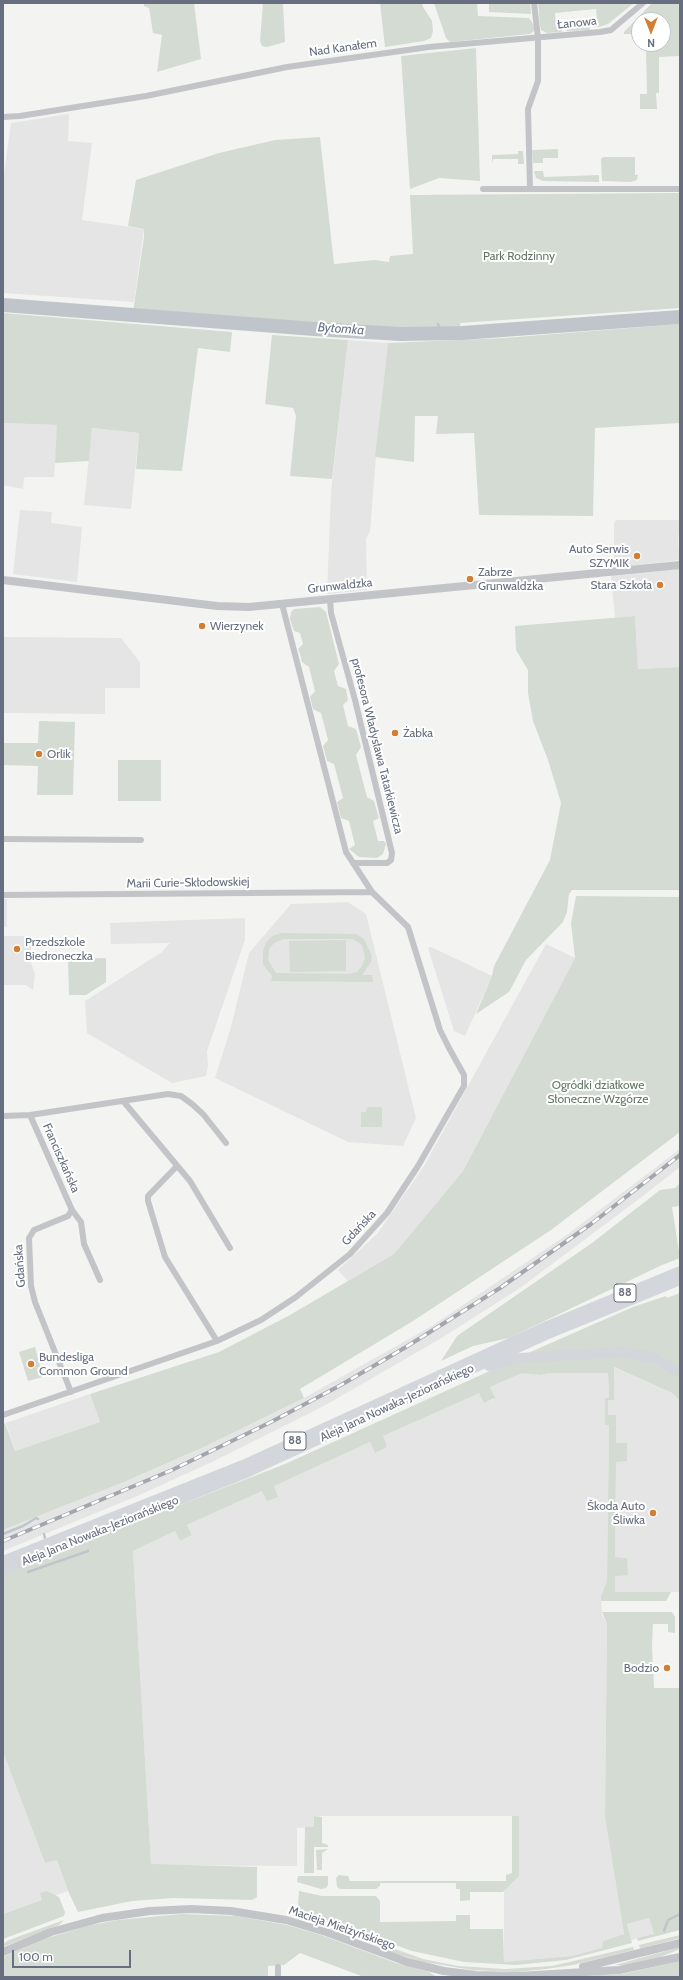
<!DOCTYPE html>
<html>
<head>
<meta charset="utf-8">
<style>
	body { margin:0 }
	#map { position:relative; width:683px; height:1980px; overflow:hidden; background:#f3f4f1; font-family:Cabin,sans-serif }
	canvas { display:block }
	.frame { position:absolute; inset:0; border:4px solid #666e7f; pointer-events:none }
	.north { position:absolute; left:631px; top:12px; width:40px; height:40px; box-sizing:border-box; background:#fff; border:1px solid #c2c5cc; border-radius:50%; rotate:180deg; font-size:11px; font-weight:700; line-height:16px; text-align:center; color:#666e7f }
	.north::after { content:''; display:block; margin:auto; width:14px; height:18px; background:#d27e33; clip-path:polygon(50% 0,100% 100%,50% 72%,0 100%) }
	.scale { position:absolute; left:12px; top:1950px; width:119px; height:18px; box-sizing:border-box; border:2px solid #666e7f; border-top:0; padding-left:5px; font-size:12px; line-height:14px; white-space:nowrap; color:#666e7f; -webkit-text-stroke:3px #fff; paint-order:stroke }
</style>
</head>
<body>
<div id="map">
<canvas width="683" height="1980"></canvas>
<div class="frame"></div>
<div class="north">N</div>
<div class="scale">100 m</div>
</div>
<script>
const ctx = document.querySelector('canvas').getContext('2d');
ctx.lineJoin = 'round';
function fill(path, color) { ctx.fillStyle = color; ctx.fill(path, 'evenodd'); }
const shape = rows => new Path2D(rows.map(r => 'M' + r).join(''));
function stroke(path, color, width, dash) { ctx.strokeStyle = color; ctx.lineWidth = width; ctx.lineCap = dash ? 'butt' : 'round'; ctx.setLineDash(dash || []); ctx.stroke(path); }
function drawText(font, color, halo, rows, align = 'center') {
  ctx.font = font + ' Cabin,sans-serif'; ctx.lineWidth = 4; ctx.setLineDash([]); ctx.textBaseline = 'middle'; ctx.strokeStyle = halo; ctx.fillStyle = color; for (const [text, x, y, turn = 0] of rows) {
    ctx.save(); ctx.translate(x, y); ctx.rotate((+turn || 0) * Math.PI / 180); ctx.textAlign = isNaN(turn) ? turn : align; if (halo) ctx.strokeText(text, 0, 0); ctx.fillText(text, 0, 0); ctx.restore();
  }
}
fill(shape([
	[69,114,68,141,92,143,82,220,144,229,134,302,3,293,3,182,11,123],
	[348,340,388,343,378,431,370,531,366,539,367,590,327,594,331,492],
	[3,423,58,425,54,477,26,477,24,478,23,489,3,485],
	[92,428,139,433,131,509,84,505],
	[20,510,52,512,51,523,82,527,77,582,13,574],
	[616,520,680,520,678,541,680,560,614,568,614,523],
	[680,568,680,667,638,669,635,616,615,618,611,575],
	[3,637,121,638,140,662,140,688,105,688,105,714,3,713],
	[3,899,7,899,7,927,3,927],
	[348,902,366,914,416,1118,403,1146,348,1142,215,1078,231,1027,249,953,291,904],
	[245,918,245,940,207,1051,208,1065,206,1076,172,1083,87,1033,85,1001,162,952,170,943,111,944,110,923],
	[3,936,31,936,31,963,35,974,33,990,26,985,3,985],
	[546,944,575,958,463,1171,394,1254,348,1281,338,1270,377,1234,424,1166],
	[431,947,492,976,465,1036,454,1031,428,948],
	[680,1149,680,1167,643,1196,520,1288,440,1339,322,1407,212,1462,135,1497,3,1551,3,1530,124,1482,204,1447,304,1398,432,1326,568,1234],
	[613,1367,672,1393,680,1401,680,1592,615,1592,615,1575,627,1575,627,1558,615,1557,616,1462,627,1443,616,1443,616,1415,608,1415,608,1400,614,1400],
	[522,1372,540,1375,549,1373,608,1373,609,1398,605,1398,605,1425,609,1425,607,1581,601,1596,602,1615,607,1624,605,1817,624,1934,603,1941,602,1948,571,1956,504,1962,504,1891,519,1875,518,1816,314,1816,314,1827,297,1828,297,1866,151,1865,133,1551,175,1531,180,1541,192,1535,187,1525,262,1491,277,1497,273,1486,370,1442,375,1452,387,1447,382,1436,479,1392,484,1403,494,1399,490,1387],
	[90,1394,100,1422,15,1451,6,1423],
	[3,1752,45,1863,57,1860,68,1891,3,1914],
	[649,1918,654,1934,631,1940,627,1924]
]), '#e4e5e4');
fill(shape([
	[144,3,194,3,201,59,157,72,162,35,153,33,149,8,144,6],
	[263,3,283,3,285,42,267,47,262,46,260,41],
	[380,3,422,3,423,7,432,21,433,31,431,38,424,41,385,47],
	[434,3,477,3,478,16,529,18,534,25,534,31,530,34,450,42,446,38],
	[489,3,530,3,531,14,489,12],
	[538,3,634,3,608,24,599,27,594,27,593,22,597,21,596,9,555,13,556,27,561,26,562,32,547,33,541,30,540,25],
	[652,3,680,3,680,56,659,57,659,93,656,93,657,109,640,109,640,94,647,94,646,50,651,49,651,44,663,44,663,20,639,20,639,26,634,26,634,34,624,34,624,32],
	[589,24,590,30,567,31,567,26],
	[476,48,480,181,439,178,410,189,401,56],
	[320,137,334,264,374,260,389,262,390,256,413,254,410,195,680,193,680,308,460,323,461,328,410,330,133,312,144,237,144,229,128,226,136,180,219,153,275,140],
	[558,149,558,158,543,158,543,163,533,163,532,150],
	[518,151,523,151,524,164,518,164,518,159,493,159,492,164,492,155,518,154],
	[603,157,635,157,635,175,638,175,637,180,631,182,602,181,601,159],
	[534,171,543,171,544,177,599,175,599,182,543,181,536,178],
	[3,313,232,332,230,352,198,348,182,471,136,469,139,433,92,428,89,461,55,463,57,425,3,423],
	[680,324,680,423,595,428,593,516,479,515,474,433,436,434,438,416,415,416,414,462,375,457,388,343,504,338],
	[272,335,348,340,332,479,290,476,296,416,293,408,265,404],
	[320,607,326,612,339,664,334,671,338,686,346,689,348,700,343,705,348,726,356,729,361,747,356,755,367,797,374,801,379,818,373,821,378,841,384,841,386,844,383,854,377,858,359,857,349,849,355,845,349,821,341,818,337,802,343,798,334,764,327,761,323,746,328,740,321,713,313,709,310,697,315,691,309,667,302,662,300,654,298,649,303,644,300,633,294,631,290,619,291,612,294,609],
	[635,616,638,669,680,667,680,890,572,890,569,894,567,912,563,922,526,960,509,992,476,1014,492,976,494,966,550,860,561,803,548,760,533,721,528,693,528,670,516,650,515,626],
	[39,721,75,722,73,795,37,795,38,766,3,765,3,743,38,743],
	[118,760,161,760,161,801,118,801],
	[576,896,680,897,680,1132,551,1230,413,1321,300,1389,304,1398,204,1447,124,1482,3,1530,3,1424,5,1423,15,1451,100,1422,90,1394,219,1352,290,1315,394,1254,463,1171,575,958,571,923],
	[281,933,356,934,364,939,372,956,371,962,362,975,372,975,373,982,271,981,272,976,263,964,263,951,266,943,272,936],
	[283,939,353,939,362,945,365,958,362,966,357,972,350,974,276,973,268,960,269,949,274,943],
	[346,940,346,971,290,972,289,941],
	[106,958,106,982,86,995,69,995,68,959],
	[367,1107,382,1107,382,1127,361,1127,361,1112,366,1112],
	[680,1183,680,1206,672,1207,680,1258,662,1265,509,1338,473,1346,441,1361,457,1336,592,1243,660,1190,675,1188],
	[680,1293,680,1368,658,1356,528,1353,633,1307,666,1296,667,1298],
	[35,1347,43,1377,28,1381,19,1352],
	[621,1356,646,1360,680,1377,680,1401,672,1393,614,1367,614,1400,608,1400,608,1415,616,1415,616,1443,627,1443,627,1461,616,1462,615,1557,627,1558,628,1575,615,1576,615,1592,671,1592,666,1601,601,1601,601,1596,607,1581,609,1425,605,1425,605,1398,609,1398,608,1373,549,1373,540,1375,522,1373,490,1387,495,1398,484,1403,479,1393,383,1436,387,1447,375,1453,370,1442,274,1486,278,1497,267,1501,262,1491,187,1525,192,1535,180,1541,175,1531,133,1551,151,1864,257,1867,257,1897,252,1900,173,1898,132,1901,78,1912,68,1891,57,1860,45,1863,3,1752,3,1574,285,1464,494,1369,513,1363],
	[602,1612,672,1612,675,1617,675,1633,668,1632,668,1624,653,1624,652,1646,654,1688,680,1688,680,1930,638,1941,637,1938,654,1934,649,1918,627,1924,632,1943,566,1960,516,1965,464,1962,412,1951,340,1925,302,1912,298,1906,299,1891,322,1896,376,1896,380,1901,380,1922,456,1921,456,1915,470,1915,470,1929,503,1929,504,1962,571,1956,602,1948,603,1941,624,1934,605,1817,607,1624],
	[314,1816,322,1817,322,1843,328,1845,328,1847,314,1847,314,1873,304,1873,305,1827,314,1827],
	[512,1816,519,1816,519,1876,503,1892,470,1892,470,1900,460,1901,460,1889,456,1889,456,1883,380,1883,380,1886,376,1889,340,1889,337,1887,336,1878,339,1875,348,1876,350,1881,506,1881,506,1875,512,1873],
	[328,1849,322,1853,322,1870,317,1870,316,1850],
	[298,1876,328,1876,328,1885,326,1888,321,1889,297,1882],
	[46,1891,59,1897,65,1912,64,1916,3,1939,3,1914,42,1900,40,1893],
	[181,1914,236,1916,287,1925,321,1935,396,1963,429,1972,437,1977,364,1977,300,1953,284,1965,268,1966,268,1977,3,1977,3,1957,44,1939,87,1926,118,1920],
	[64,1920,59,1925,3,1947,3,1944,9,1940],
	[331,1926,423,1959,458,1966,505,1969,552,1966,633,1947,634,1950,573,1965,546,1969,517,1972,472,1970,424,1962,392,1953],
	[680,1935,680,1938,640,1949,639,1945],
	[680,1947,680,1949,658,1958,625,1965,615,1965],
	[680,1961,680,1977,556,1977,622,1974]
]), '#d4dbd2');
stroke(shape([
	[438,324,441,333],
	[458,339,462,333],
	[3,1534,23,1526,36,1518,38,1519],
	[44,1534,45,1538],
	[28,1572,88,1551],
	[664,1931,668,1920,680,1914]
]), '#c0c5cc', 2.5);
stroke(shape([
	[3,305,314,329,401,334,462,333,680,317]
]), '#c0c5cc', 14);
stroke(shape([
	[3,117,20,116,146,96,287,67,429,47,600,32,611,30,643,3],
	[483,189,680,189],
	[530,189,528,109,538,81,538,38,534,3],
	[330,599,331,613,355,700,392,853,391,860,387,863,353,863],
	[3,839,141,840],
	[3,895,372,892],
	[124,1102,190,1181,230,1248],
	[30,1115,72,1210,81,1222,84,1244,100,1280],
	[3,1116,30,1115,168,1094,181,1096,192,1104,203,1114,226,1143],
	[177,1166,148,1196,148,1201,165,1257,217,1341],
	[71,1392,35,1302,31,1286,29,1238,34,1230,68,1216,72,1210],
	[3,1415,217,1341,261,1320,296,1297,350,1254,387,1213,418,1166,464,1086,464,1075,449,1048,440,1030,408,927,372,892,346,852,282,604],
	[278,1967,278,1977]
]), '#c2c4c8', 6);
stroke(shape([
	[3,580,217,606,249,607,680,565],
	[3,1952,51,1932,102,1918,150,1911,191,1909,231,1911,286,1920,326,1932,407,1962,444,1971,476,1975,519,1976,619,1970,680,1957],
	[583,1967,680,1943]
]), '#c2c4c8', 8);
stroke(shape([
	[489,1366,520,1358,624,1352,653,1358,680,1373],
	[3,1561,243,1465,547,1326,680,1271],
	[3,1570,246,1473,548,1334,680,1280]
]), '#d3d6db', 10);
const rail = shape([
	[3,1541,172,1470,271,1422,341,1385,406,1347,500,1288,591,1224,680,1155]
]);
stroke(rail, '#a3a6ac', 4);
stroke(rail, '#fff', 2.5, [8]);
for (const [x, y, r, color] of [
	[637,556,4,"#d27e33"],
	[470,579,4,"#d27e33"],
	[660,585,4,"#d27e33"],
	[202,626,4,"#d27e33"],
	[395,733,4,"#d27e33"],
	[39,754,4,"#d27e33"],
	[17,949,4,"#d27e33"],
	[31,1364,4,"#d27e33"],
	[653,1513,4,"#d27e33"],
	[667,1668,4,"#d27e33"]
]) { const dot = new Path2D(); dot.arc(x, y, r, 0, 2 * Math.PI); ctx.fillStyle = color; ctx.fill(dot); stroke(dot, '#fff', 1.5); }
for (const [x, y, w] of [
	[625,1293,22],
	[295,1441,22]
]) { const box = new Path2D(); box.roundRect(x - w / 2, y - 9, w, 18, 3); ctx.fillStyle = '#fff'; ctx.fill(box); stroke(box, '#666e7f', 1); }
drawText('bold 11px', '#666e7f', null, [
	["88",625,1293],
	["88",295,1441]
]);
drawText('12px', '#666e7f', '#fff', [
	["Łanowa",577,23,-6],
	["Nad Kanałem",343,48,-8],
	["Grunwaldzka",340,586,-6],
	["profesora Władysława Tatarkiewicza",377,746,76],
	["Marii Curie-Skłodowskiej",188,883,-1],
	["Franciszkańska",61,1158,66],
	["Gdańska",359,1228,-47],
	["Gdańska",20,1266,-94],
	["Aleja Jana Nowaka-Jeziorańskiego",397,1403,-25],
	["Aleja Jana Nowaka-Jeziorańskiego",100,1531,-22],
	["Macieja Mielżyńskiego",342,1928,19]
]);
drawText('12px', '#647765', '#fff', [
	["Park Rodzinny",519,256],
	["Ogródki działkowe",598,1085],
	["Słoneczne Wzgórze",598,1099]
]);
drawText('12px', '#666e7f', '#fff', [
	["Auto Serwis",629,549,"right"],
	["SZYMIK",629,563,"right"],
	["Zabrze",478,572],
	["Grunwaldzka",478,586],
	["Stara Szkoła",652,585,"right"],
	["Wierzynek",210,626],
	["Żabka",403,733],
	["Orlik",47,754],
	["Przedszkole",25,942],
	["Biedroneczka",25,956],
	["Bundesliga",39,1357],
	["Common Ground",39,1371],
	["Škoda Auto",645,1506,"right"],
	["Śliwka",645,1520,"right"],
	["Bodzio",659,1668,"right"]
], 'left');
drawText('italic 13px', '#677483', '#fff', [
	["Bytomka",341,329,4]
]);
</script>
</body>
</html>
